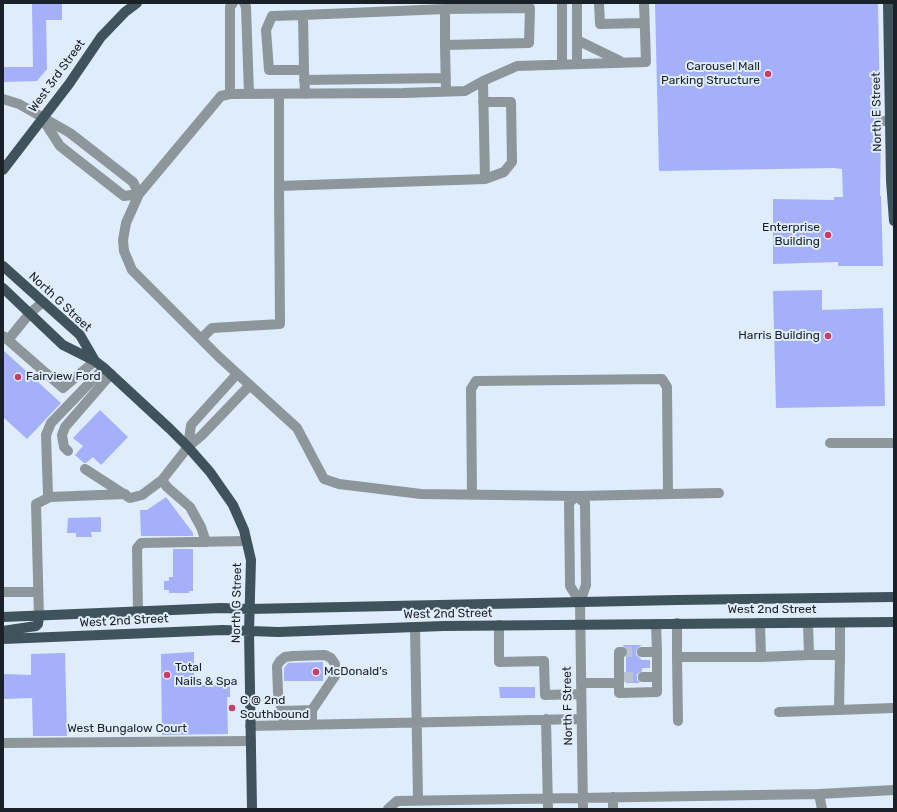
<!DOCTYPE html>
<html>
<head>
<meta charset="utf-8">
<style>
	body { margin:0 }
	#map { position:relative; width:897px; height:812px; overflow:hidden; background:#dfecfb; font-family:Rubik,sans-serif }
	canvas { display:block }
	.frame { position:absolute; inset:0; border:4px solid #1b2128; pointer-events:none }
</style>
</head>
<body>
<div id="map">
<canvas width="897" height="812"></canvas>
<div class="frame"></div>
</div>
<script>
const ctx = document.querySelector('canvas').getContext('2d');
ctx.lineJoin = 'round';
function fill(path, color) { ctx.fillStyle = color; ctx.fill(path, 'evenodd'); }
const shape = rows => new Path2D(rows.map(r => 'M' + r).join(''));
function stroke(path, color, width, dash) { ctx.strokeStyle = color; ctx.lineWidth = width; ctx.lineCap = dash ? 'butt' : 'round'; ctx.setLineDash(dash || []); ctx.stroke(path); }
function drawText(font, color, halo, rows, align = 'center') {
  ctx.font = font + ' Rubik,sans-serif'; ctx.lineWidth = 4; ctx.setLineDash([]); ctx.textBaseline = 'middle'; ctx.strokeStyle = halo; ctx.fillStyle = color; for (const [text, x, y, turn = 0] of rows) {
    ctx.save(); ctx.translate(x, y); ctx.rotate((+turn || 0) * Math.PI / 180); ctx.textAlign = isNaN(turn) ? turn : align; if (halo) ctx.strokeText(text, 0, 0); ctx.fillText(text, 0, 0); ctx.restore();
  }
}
fill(shape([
	[32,3,62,3,62,20,46,20,47,69,37,81,3,82,3,67,33,67],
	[655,3,878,3,880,114,875,117,874,121,876,126,881,128,880,196,881,196,883,266,838,266,838,262,773,264,773,199,834,200,834,197,843,197,842,169,834,168,659,171],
	[822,290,822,310,883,308,885,406,776,408,773,291],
	[3,350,61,403,27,439,3,417],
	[100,410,128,437,101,465,93,457,86,463,84,463,75,455,83,446,73,438],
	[166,497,193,533,193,536,141,536,140,510,147,510],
	[101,517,101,532,91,532,92,537,76,537,76,533,67,533,68,518],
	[173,549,193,549,193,591,189,591,189,593,169,593,169,590,164,590,164,581,169,581,169,577,173,577],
	[622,645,642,645,637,648,636,655,642,660,650,660,650,668,642,668,642,671,637,674,637,680,640,683,626,683,626,657,628,652,627,648],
	[194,652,194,685,230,684,230,697,227,697,228,734,162,735,161,654],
	[65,653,67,736,33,736,32,698,4,699,4,674,31,675,31,654],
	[323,662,323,681,284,681,284,668,288,663],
	[499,687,535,687,535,698,500,698]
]), '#a4b0fa');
stroke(shape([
	[622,652,642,652],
	[623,677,643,677]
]), '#b8c3d1', 10, [10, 5]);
stroke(shape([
	[244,3,246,7,249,94],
	[562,3,562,64],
	[577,3,577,64],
	[599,3,600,24,644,23],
	[644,3,646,62,517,66,483,81,465,91,403,93,230,94,221,96,139,194,126,223,123,240,124,251,132,270,219,357,297,428,324,479,339,484,421,494,576,496,719,493],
	[303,15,445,9],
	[577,40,620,61],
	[445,45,529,43,530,8,445,9,445,45,446,91],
	[304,70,269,70,266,30,272,16,303,15,304,70,305,94],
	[304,80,446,78],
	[230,94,230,7,233,3],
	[279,94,279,186,485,179,483,81],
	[3,99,19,104,70,133,133,182,139,194],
	[483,102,511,102,512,162,504,172,485,179],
	[42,118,60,146,124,196,139,194],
	[880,121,894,121],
	[3,336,8,340,30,313,43,302],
	[201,339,212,328,280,324,279,186],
	[8,340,63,388,95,361],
	[104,368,51,423,46,435,48,495,50,497,125,494],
	[830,443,894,443],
	[188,447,191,425,237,374],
	[68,451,64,447,62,435,65,427,111,374],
	[85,469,130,498,142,495,162,480,188,447,202,435,250,385],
	[162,480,167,487,190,507,201,527,206,542],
	[472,495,471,389,476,381,662,379,667,387,668,494],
	[3,592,38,592],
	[580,602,570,586,569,503,576,496,585,503,586,585,580,602,583,809],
	[138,612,137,548,141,543,246,541],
	[39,617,36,504,50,497],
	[677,623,677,657,761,657,760,623],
	[499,625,499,662,544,661,545,695,581,694],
	[415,627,418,800],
	[642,652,657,652,656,624],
	[809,655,840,655,840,623],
	[677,657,678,721],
	[761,657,809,655,808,623],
	[643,677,657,677],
	[581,683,619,683,619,652,622,652],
	[619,683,619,693,657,692,657,652],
	[839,709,840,655],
	[283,711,312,710],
	[779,712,894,708],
	[546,719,548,809],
	[285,725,278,693,277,666,280,661,285,657,293,656,325,655,331,658,335,664,335,676,312,710,312,724],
	[250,726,581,719],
	[3,743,251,741],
	[819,794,894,790],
	[388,809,397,801,819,794,822,809],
	[613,809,613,797]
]), '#8c969b', 10);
stroke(shape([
	[888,3,891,181,894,221],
	[3,170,69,84,101,37,125,12,137,3],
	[3,266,80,335,95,361],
	[3,288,63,345,95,361,104,368,170,429,188,447,210,472,233,505,244,530,251,560,249,631,252,809],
	[3,617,221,608,249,609,677,600,894,597],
	[3,631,36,626,38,624,39,617],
	[3,639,223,630,278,632,444,626,894,622]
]), '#40525b', 10);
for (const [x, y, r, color] of [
	[768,74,4,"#ca3c64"],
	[828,235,4,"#ca3c64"],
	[828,336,4,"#ca3c64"],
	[18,377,4,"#ca3c64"],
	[316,672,4,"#ca3c64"],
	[167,675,4,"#ca3c64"],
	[232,708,4,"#ca3c64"]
]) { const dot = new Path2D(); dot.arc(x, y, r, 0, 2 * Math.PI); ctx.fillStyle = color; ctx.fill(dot); stroke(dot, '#dfecfb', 1.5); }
drawText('12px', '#1b2128', '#dfecfb', [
	["Carousel Mall",760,67,"right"],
	["Parking Structure",760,81,"right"],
	["Enterprise",820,228,"right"],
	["Building",820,242,"right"],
	["Harris Building",820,336,"right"],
	["Fairview Ford",26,377],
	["Total",175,668],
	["Nails & Spa",175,682],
	["McDonald's",324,672],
	["G @ 2nd",240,701],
	["Southbound",240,715]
], 'left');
drawText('12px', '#1b2128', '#dfecfb', [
	["West 3rd Street",57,76,-54],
	["North E Street",877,112,-91],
	["North G Street",60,302,43],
	["North G Street",237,603,-89],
	["West 2nd Street",772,610],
	["West 2nd Street",448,614,-1],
	["West 2nd Street",124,621,-3],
	["North F Street",568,706,-91],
	["West Bungalow Court",127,729]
]);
</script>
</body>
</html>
